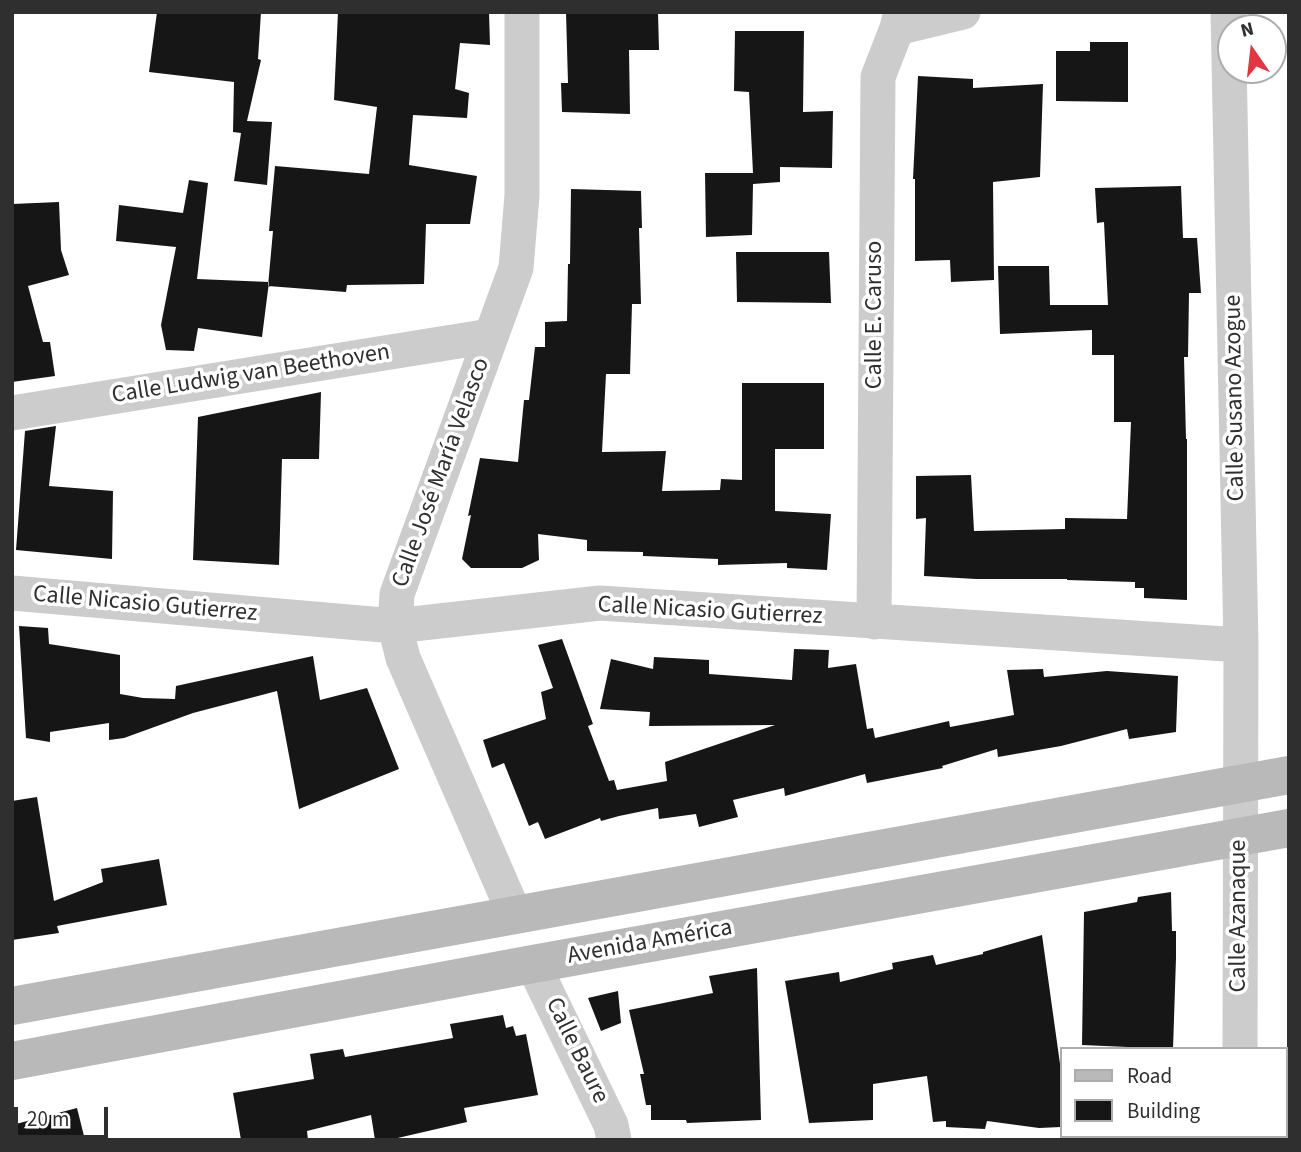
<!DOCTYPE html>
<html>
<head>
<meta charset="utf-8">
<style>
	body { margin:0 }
	#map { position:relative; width:1301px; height:1152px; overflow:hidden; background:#fff; font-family:"Source Sans 3",sans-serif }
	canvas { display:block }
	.frame { position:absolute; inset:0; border:14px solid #2f2f2f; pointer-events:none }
	.legend { position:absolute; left:1060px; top:1047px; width:228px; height:91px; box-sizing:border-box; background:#fff; border:2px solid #acacac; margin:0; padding:9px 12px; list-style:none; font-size:21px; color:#2f2f2f }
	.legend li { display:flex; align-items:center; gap:14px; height:35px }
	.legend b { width:35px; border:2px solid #acacac }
	.north { position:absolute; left:1217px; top:14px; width:70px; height:70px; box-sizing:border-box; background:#fff; border:2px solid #acacac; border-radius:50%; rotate:346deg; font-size:19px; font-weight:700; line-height:28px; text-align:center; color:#2f2f2f }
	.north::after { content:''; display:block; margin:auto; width:24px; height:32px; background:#e03743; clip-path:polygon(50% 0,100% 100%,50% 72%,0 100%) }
	.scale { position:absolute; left:14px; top:1107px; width:94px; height:32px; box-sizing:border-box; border:4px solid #2f2f2f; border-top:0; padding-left:9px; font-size:21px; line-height:24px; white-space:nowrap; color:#2f2f2f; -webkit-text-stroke:5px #fff; paint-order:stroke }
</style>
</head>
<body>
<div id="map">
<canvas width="1301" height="1152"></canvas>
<div class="frame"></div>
<ul class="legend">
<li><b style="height:9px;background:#b9b9b9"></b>Road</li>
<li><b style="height:19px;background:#161616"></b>Building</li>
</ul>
<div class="north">N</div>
<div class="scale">20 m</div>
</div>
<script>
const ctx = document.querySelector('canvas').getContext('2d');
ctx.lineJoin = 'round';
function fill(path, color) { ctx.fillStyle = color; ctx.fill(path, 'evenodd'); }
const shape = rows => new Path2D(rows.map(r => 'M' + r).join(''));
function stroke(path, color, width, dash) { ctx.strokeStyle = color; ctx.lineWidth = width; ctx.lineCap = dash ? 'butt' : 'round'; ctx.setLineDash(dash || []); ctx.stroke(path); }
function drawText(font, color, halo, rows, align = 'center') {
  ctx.font = font + ' "Source Sans 3",sans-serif'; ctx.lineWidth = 7; ctx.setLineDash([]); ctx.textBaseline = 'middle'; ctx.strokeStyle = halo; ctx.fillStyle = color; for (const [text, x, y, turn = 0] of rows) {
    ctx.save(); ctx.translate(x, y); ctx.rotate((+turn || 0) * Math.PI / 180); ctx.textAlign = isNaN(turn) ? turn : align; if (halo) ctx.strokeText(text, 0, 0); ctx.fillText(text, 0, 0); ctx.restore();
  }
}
fill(shape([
	[157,12,261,12,258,59,261,60,247,121,272,122,267,185,234,181,241,133,233,132,234,82,149,72],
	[338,12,489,12,490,45,460,43,455,89,469,93,467,118,413,115,409,165,477,176,470,224,426,224,424,284,347,285,346,292,268,286,273,231,269,231,275,166,369,174,377,107,334,100],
	[566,12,658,12,659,50,629,50,630,114,562,112,561,83,568,83],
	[735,31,804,31,803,112,833,111,832,168,780,167,780,182,753,184,752,235,706,237,705,173,753,173,749,92,734,91],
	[1090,42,1128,42,1128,102,1056,101,1056,51,1090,51],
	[918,76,973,79,973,88,1043,84,1040,177,993,182,994,280,951,282,950,260,915,261,915,179,913,179],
	[189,180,208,183,197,279,269,282,262,337,198,328,194,351,166,350,161,325,176,247,116,241,119,205,183,213],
	[1181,186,1183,238,1197,238,1201,293,1189,293,1188,357,1184,357,1186,439,1187,439,1187,600,1144,598,1144,588,1135,588,1135,582,1067,580,1067,579,976,579,924,576,926,518,916,519,916,476,971,475,974,531,1065,529,1065,518,1127,519,1131,422,1114,422,1114,355,1092,355,1092,330,1000,334,998,266,1049,266,1050,305,1108,305,1104,222,1097,223,1095,188],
	[571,189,641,191,642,228,639,228,641,304,632,304,630,374,606,374,602,452,666,451,662,491,720,490,721,479,742,480,742,383,824,383,824,449,775,449,775,511,831,514,827,570,787,568,787,563,718,565,718,559,643,556,643,552,587,551,587,540,538,534,539,560,522,568,471,568,462,559,471,515,468,516,480,458,518,462,524,400,529,400,535,347,545,347,545,322,567,321,568,264,570,264],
	[59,202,61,250,69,275,28,286,43,342,50,342,55,376,12,382,12,204],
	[736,252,829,252,831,303,737,302],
	[321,392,319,459,282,459,279,565,193,560,198,417],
	[56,426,49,486,113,491,112,559,16,550,25,431],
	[19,626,48,628,49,644,120,655,120,694,143,698,175,699,176,686,313,656,320,700,367,688,399,769,299,809,277,691,193,713,124,738,109,740,109,723,50,732,50,742,26,738],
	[562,639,593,724,588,726,609,781,614,780,617,790,667,781,665,762,775,725,649,726,650,712,600,709,611,659,653,669,654,657,709,660,709,674,792,680,794,649,829,650,828,668,856,664,867,729,873,728,875,738,949,721,950,727,1014,715,1007,670,1043,669,1044,677,1107,671,1178,676,1176,732,1129,739,1127,729,1061,746,998,757,997,749,942,766,943,768,867,783,865,774,785,796,784,788,733,800,738,817,699,827,696,814,659,819,658,808,619,816,601,821,600,818,545,839,538,822,529,826,504,763,492,768,483,740,546,719,541,692,553,688,538,645],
	[37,797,54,901,103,882,101,869,159,859,167,905,57,926,59,933,12,940,12,801],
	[1171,892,1172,931,1176,931,1176,958,1173,1049,1082,1045,1084,912,1137,902,1138,897],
	[1042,935,1061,1071,1061,1127,1039,1128,987,1121,985,1129,946,1127,946,1121,933,1122,927,1076,873,1084,873,1120,809,1123,785,981,839,972,840,982,893,969,892,963,933,955,936,965,983,954,983,952],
	[757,968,761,1120,687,1123,686,1120,651,1120,651,1105,646,1105,640,1074,644,1074,629,1010,713,993,709,976],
	[618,991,621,1023,601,1031,588,998],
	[503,1015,506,1028,513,1026,516,1036,526,1034,538,1095,464,1108,467,1122,389,1140,375,1140,371,1115,307,1131,308,1140,241,1140,233,1093,314,1079,310,1054,343,1049,345,1057,453,1038,450,1024],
	[77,1108,85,1140,12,1140,12,1125]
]), '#161616');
stroke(shape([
	[1228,12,1241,645,1240,1049],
	[897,28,963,12],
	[12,413,490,336],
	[12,593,395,626,600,603,1241,645],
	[874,622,878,77,897,28,901,12],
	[515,915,403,658,395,626,397,594,516,268,522,195,522,12],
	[533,964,611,1125,614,1140],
	[1240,1140,1240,1136]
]), '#ccc', 35);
stroke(shape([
	[12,1006,1289,775],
	[12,1061,533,964,1289,828]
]), '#b9b9b9', 38);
drawText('24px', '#2f2f2f', '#fff', [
	["Calle E. Caruso",876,315,-90],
	["Calle Ludwig van Beethoven",251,375,-9],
	["Calle Susano Azogue",1236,398,-91],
	["Calle José María Velasco",442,473,-70],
	["Calle Nicasio Gutierrez",145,605,5],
	["Calle Nicasio Gutierrez",710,612,3],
	["Calle Azanaque",1240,916,-90],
	["Avenida América",650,943,-10],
	["Calle Baure",576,1051,64]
]);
</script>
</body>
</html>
